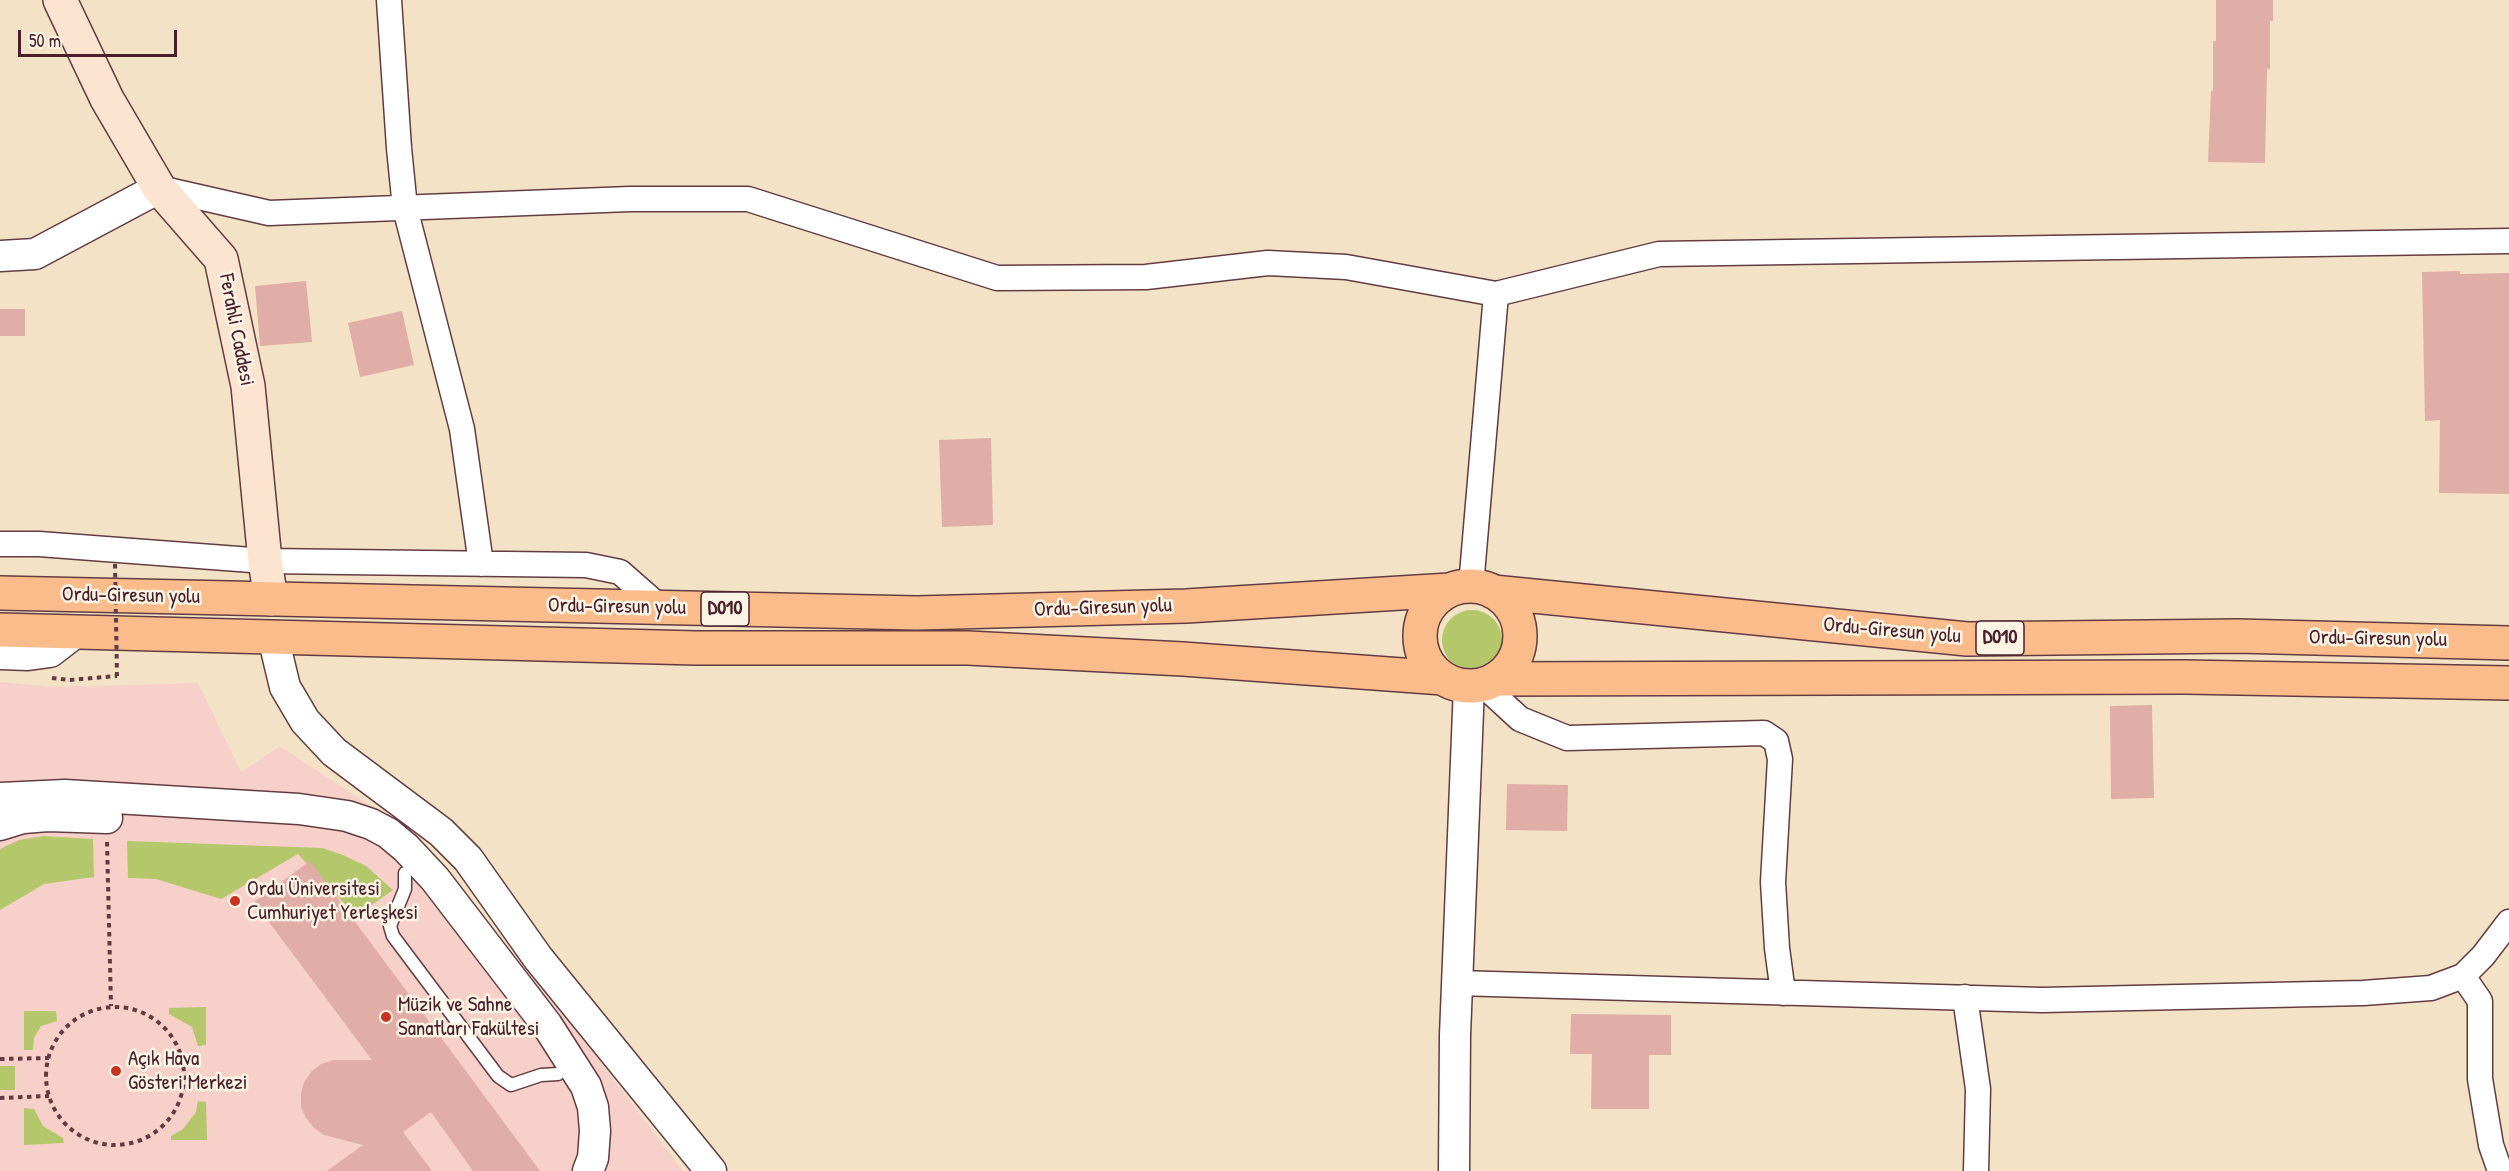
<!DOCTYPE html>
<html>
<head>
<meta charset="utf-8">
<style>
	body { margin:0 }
	#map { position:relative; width:2509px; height:1171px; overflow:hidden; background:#f3e2c5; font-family:"Patrick Hand",sans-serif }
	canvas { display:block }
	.scale { position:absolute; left:18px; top:30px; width:159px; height:27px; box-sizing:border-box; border:3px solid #4a1f2b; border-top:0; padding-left:8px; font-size:18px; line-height:21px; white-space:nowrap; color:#4a1f2b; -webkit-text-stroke:4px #fcf5e5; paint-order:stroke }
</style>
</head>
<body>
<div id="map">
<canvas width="2509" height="1171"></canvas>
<div class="scale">50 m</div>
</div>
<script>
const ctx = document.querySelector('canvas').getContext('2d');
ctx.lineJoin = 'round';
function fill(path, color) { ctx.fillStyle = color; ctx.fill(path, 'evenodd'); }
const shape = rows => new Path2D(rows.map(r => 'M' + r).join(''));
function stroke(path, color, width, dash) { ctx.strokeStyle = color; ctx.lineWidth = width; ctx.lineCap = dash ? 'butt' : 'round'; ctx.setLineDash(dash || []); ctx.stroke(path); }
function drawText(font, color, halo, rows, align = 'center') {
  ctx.font = font + ' "Patrick Hand",sans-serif'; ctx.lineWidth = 5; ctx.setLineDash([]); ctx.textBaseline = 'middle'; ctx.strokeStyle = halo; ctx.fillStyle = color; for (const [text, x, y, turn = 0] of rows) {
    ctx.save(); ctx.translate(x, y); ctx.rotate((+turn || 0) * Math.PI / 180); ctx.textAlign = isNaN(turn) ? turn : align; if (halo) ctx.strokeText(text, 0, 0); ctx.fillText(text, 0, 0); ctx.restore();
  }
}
fill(shape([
	[0,682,55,687,198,683,241,772,280,746,398,824,492,930,589,1047,683,1171,0,1171]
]), '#f7d0ca');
fill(shape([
	'1442 640a30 30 0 1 1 60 0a30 30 0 1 1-60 0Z',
	[43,836,93,839,94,877,44,884,0,910,0,849,19,840],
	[127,841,322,848,343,855,366,866,393,890,356,916,298,854,221,899,156,879,128,878],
	[206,1007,206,1045,198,1046,192,1027,169,1014,169,1008],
	[24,1011,56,1011,57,1021,41,1026,34,1038,33,1050,24,1050],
	[0,1066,15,1066,15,1090,0,1090],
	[198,1101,206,1102,207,1140,171,1140,171,1136,183,1129,196,1112],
	[24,1108,34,1109,43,1126,63,1138,64,1143,24,1145]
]), '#b4c76a');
fill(shape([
	[2216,0,2273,0,2273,21,2270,21,2270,69,2267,69,2265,163,2208,162,2211,91,2213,91,2213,41,2216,41],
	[2460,271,2460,274,2509,273,2509,494,2439,493,2440,420,2425,421,2422,272],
	[306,281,312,342,260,346,255,286],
	[0,309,25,309,25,336,0,336],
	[402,311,414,365,360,377,348,323],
	[991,438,993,525,942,527,939,440],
	[2152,705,2154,798,2111,799,2110,706],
	[1507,784,1568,785,1567,831,1506,830],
	[310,861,540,1171,473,1171,431,1112,403,1132,432,1171,327,1171,363,1145,324,1135,314,1128,306,1118,301,1107,301,1094,304,1082,311,1072,321,1064,334,1060,372,1060,254,902],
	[1571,1014,1671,1015,1671,1055,1649,1055,1649,1109,1591,1109,1592,1054,1570,1054]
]), '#e1ada7');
const service = shape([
	[405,873,405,889,390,926,393,936,498,1076,511,1085,541,1075,558,1074]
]);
const minor = shape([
	[389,0,399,148,405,208,462,429,481,564],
	[159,188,269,213,630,199,748,199,997,278,1146,277,1268,263,1346,267,1496,294,1659,254,2509,241],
	[0,544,39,544,265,561,586,565,620,572,661,608],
	[1471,586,1496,294],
	[1482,684,1520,719,1567,738,1764,733,1776,741,1780,759,1773,882,1777,948,1783,993],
	[2463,976,2480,1001,2480,1079,2491,1145,2500,1171],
	[1457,983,2042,1000,2363,993,2431,988,2463,976,2483,956,2509,922],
	[1965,997,1978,1089,1976,1171]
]);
const tertiary = shape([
	[0,256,35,254,159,188],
	[273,637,285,687,305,721,334,752,441,832,468,859,538,958,711,1171],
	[0,654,28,655,50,652,76,632],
	[0,798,65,795,299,809,347,816,371,824,388,833,406,848,435,879,547,1025,586,1086,593,1107,595,1131,593,1158,588,1171],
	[0,825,23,818,48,816,107,818],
	[1454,1171,1455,1035,1469,686]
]);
const secondary = shape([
	[60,0,107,99,159,188,221,259,248,386,265,561,271,599]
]);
const trunk = shape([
	'1420 636a50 50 0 1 1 100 0a50 50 0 1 1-100 0Z',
	[1493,592,1967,639,2238,636,2509,643],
	[0,593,917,613,1186,606,1450,590],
	[0,630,696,648,968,648,1183,659,1443,678],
	[1495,679,2185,677,2509,683]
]);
stroke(service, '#633c42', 15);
stroke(minor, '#633c42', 27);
stroke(tertiary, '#633c42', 33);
stroke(secondary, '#633c42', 36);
stroke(trunk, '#633c42', 36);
stroke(shape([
	[52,678,70,680,117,676],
	[107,842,111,1006],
	'46 1076a69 69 0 1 1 138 0a69 69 0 1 1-138 0Z',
	[0,1059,49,1058],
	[0,1098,49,1096]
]), '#633c42', 4, [4.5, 4.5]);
stroke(service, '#fff', 12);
stroke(minor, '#fff', 24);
stroke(tertiary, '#fff', 30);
stroke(secondary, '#fde4d1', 33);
stroke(trunk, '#fabc8b', 33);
stroke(shape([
	[115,564,117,676]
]), '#633c42', 4, [4.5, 4.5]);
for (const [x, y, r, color] of [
	[235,901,6,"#c8321e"],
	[386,1017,6,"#c8321e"],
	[116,1071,6,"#c8321e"]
]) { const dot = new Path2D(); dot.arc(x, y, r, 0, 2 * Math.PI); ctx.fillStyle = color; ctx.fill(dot); stroke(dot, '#fcf5e5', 2); }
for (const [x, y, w] of [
	[725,609,48],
	[2000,638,48]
]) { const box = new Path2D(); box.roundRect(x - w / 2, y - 17, w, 34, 4.5); ctx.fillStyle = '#fcf5e5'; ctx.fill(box); stroke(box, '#4a1f2b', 1.5); }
drawText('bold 20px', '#4a1f2b', null, [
	["D010",725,609],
	["D010",2000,638]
]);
drawText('21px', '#4a1f2b', '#fcf5e5', [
	["Ferahli Caddesi",236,330,79],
	["Ordu-Giresun yolu",131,596,1],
	["Ordu-Giresun yolu",617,607,1],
	["Ordu-Giresun yolu",1103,608,-2],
	["Ordu-Giresun yolu",1892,631,5],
	["Ordu-Giresun yolu",2378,639,1]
]);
drawText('21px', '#4a1f2b', '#fcf5e5', [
	["Ordu Üniversitesi",247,889],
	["Cumhuriyet Yerleşkesi",247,913],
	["Müzik ve Sahne",398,1005],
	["Sanatları Fakültesi",398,1029],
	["Açık Hava",128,1059],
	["Gösteri Merkezi",128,1083]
], 'left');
</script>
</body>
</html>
